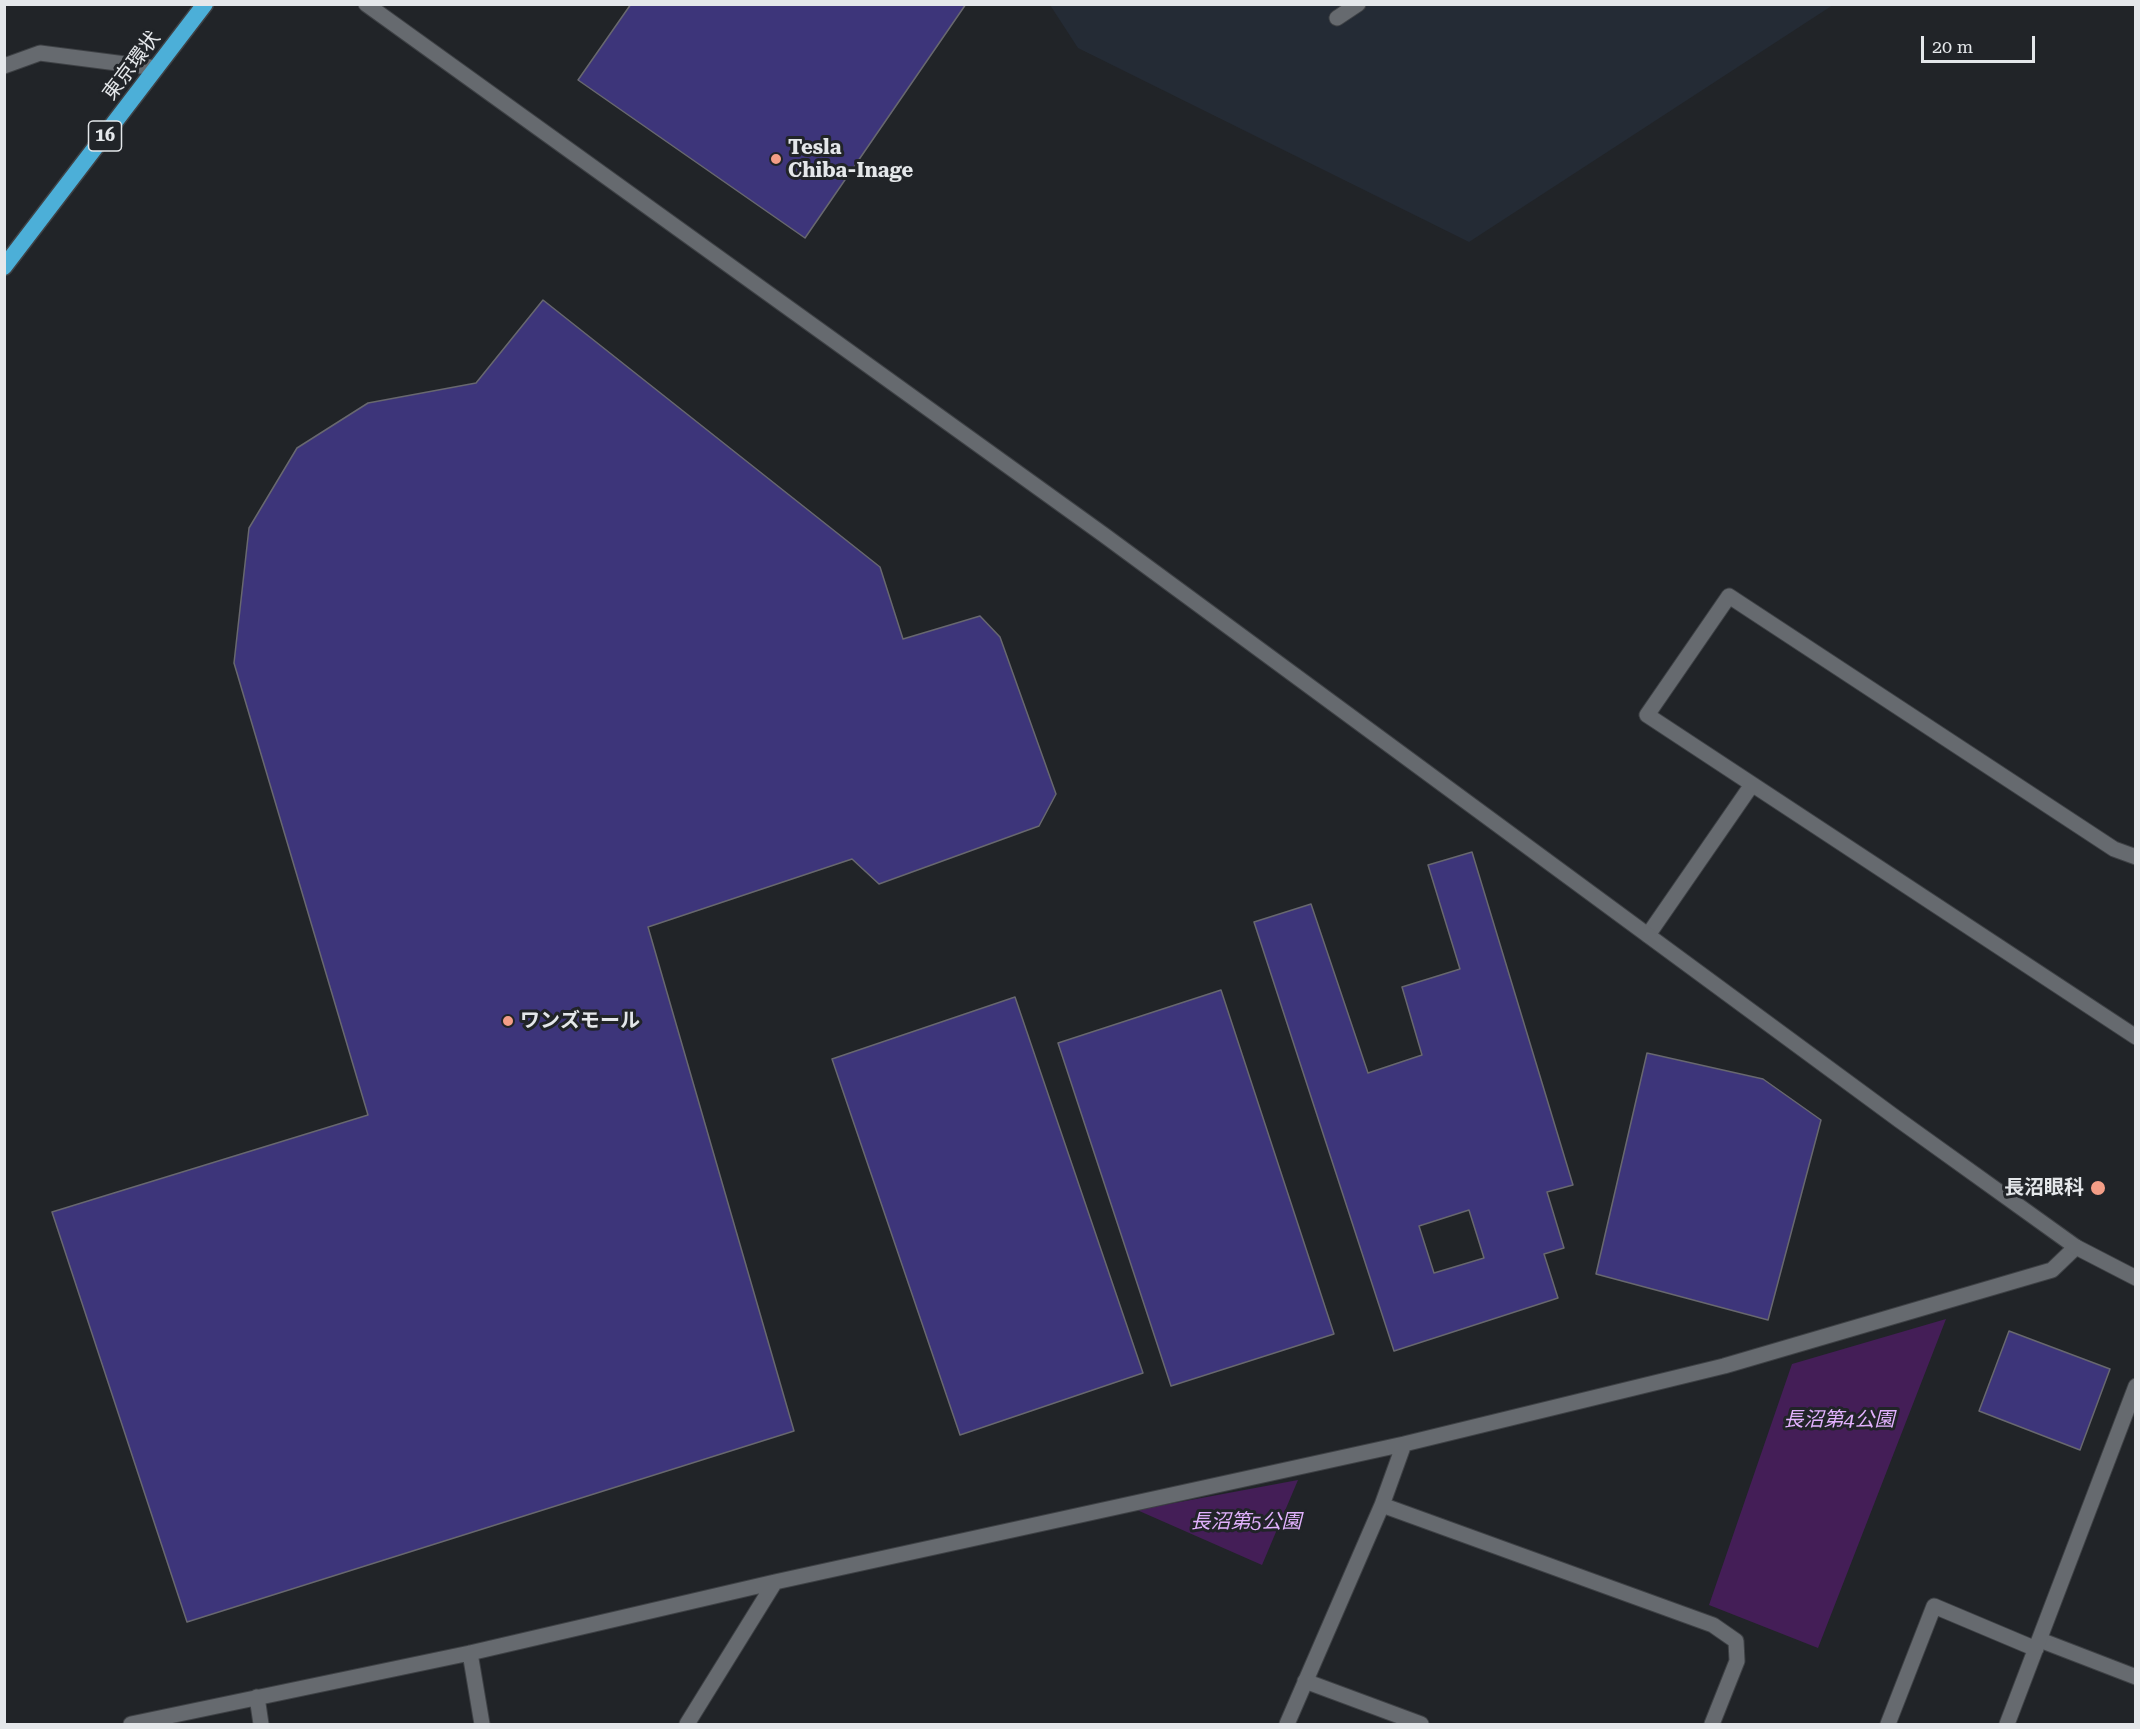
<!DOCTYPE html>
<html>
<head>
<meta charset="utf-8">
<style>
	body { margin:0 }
	#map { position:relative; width:2140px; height:1729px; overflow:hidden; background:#212428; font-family:"Roboto Serif",serif }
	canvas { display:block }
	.frame { position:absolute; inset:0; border:6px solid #e4e7ea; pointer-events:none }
	.scale { position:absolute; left:1921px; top:36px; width:114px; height:27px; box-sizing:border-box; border:3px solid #e4e7ea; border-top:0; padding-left:8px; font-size:18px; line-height:21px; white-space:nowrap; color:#e4e7ea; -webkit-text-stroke:4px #212428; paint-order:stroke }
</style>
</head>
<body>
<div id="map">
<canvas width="2140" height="1729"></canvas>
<div class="frame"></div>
<div class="scale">20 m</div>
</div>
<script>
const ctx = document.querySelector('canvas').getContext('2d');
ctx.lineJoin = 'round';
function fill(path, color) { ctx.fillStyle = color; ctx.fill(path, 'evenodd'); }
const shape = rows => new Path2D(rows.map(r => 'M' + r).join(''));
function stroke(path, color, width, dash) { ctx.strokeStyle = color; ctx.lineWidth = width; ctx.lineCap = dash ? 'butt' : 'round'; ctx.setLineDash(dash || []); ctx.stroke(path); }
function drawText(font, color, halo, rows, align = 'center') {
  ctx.font = font + ' "Roboto Serif","Noto Sans JP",serif'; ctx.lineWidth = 6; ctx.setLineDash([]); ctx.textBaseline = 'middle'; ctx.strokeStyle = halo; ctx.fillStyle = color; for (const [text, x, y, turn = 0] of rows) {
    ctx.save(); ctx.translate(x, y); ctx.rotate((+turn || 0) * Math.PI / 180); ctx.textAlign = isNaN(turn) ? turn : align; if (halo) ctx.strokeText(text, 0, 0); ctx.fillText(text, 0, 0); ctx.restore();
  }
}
fill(shape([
	[1050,5,1833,5,1469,242,1078,48]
]), '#242b35');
fill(shape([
	[1946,1319,1818,1648,1709,1605,1792,1364],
	[1298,1480,1262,1565,1137,1510]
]), '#441e57');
const building = shape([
	[631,4,966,4,805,238,578,80,631,4],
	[543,300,880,567,903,639,980,616,1000,637,1056,794,1039,826,879,884,852,859,648,927,794,1431,187,1622,52,1212,368,1115,234,663,249,528,297,448,368,403,476,383,543,300],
	[1472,852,1573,1185,1547,1192,1564,1248,1544,1254,1558,1298,1394,1351,1254,922,1311,904,1368,1073,1422,1055,1402,987,1460,969,1428,865,1472,852],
	[1469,1210,1484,1258,1434,1273,1419,1226,1469,1210],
	[1221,990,1334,1334,1171,1386,1058,1043,1221,990],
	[1015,997,1143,1373,960,1435,832,1059,1015,997],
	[1647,1053,1763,1079,1821,1120,1768,1320,1596,1274,1647,1053],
	[2009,1331,2110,1369,2080,1450,1979,1411,2009,1331]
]);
fill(building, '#3d357a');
stroke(building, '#68686f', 1.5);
const service = shape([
	[2040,1640,2136,1677]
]);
const minor = shape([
	[1337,18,1358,4],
	[4,66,40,53,156,68],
	[2136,857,2114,849,1729,596,1647,715,2136,1037],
	[1648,935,1751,786],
	[1382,1505,1713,1625,1736,1641,1737,1661,1712,1724],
	[470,1653,482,1724],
	[1305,1681,1421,1724],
	[257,1697,261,1724],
	[131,1724,470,1653,775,1582,1404,1444,1724,1366,2052,1270,2076,1247],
	[687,1724,775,1582],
	[1287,1724,1382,1505,1404,1444],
	[1888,1724,1934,1606,2036,1649],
	[2007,1724,2136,1386]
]);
const tertiary = shape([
	[366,4,1104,535,1899,1120,2076,1247,2136,1278]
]);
const trunk = shape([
	[4,267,205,4]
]);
stroke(service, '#3e4145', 17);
stroke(minor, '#3e4145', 17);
stroke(tertiary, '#3e4145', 17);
stroke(trunk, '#3e4145', 19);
stroke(service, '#666a6f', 15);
stroke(minor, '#666a6f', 15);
stroke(tertiary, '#666a6f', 15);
stroke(trunk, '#4cafd8', 16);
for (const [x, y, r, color] of [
	[776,159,6,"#f49e87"],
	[508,1021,6,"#f49e87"],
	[2098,1188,8,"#f49e87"]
]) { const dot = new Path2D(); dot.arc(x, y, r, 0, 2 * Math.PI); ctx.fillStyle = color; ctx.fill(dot); stroke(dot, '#212428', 2); }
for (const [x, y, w] of [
	[105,136,33]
]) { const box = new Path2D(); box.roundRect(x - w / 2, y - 15, w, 30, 4.5); ctx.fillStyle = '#212428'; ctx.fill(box); stroke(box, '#e4e7ea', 1.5); }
drawText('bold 18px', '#e4e7ea', null, [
	["16",105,136]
]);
drawText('20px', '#e4e7ea', '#212428', [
	["東京環状",132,66,-53]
]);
drawText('bold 20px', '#e4e7ea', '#212428', [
	["Tesla",788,148],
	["Chiba-Inage",788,171],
	["ワンズモール",520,1021],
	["長沼眼科",2084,1188,"right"]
], 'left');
drawText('italic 20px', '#e1b1fd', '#212428', [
	["長沼第4公園",1839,1420],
	["長沼第5公園",1246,1522]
]);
</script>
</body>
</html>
